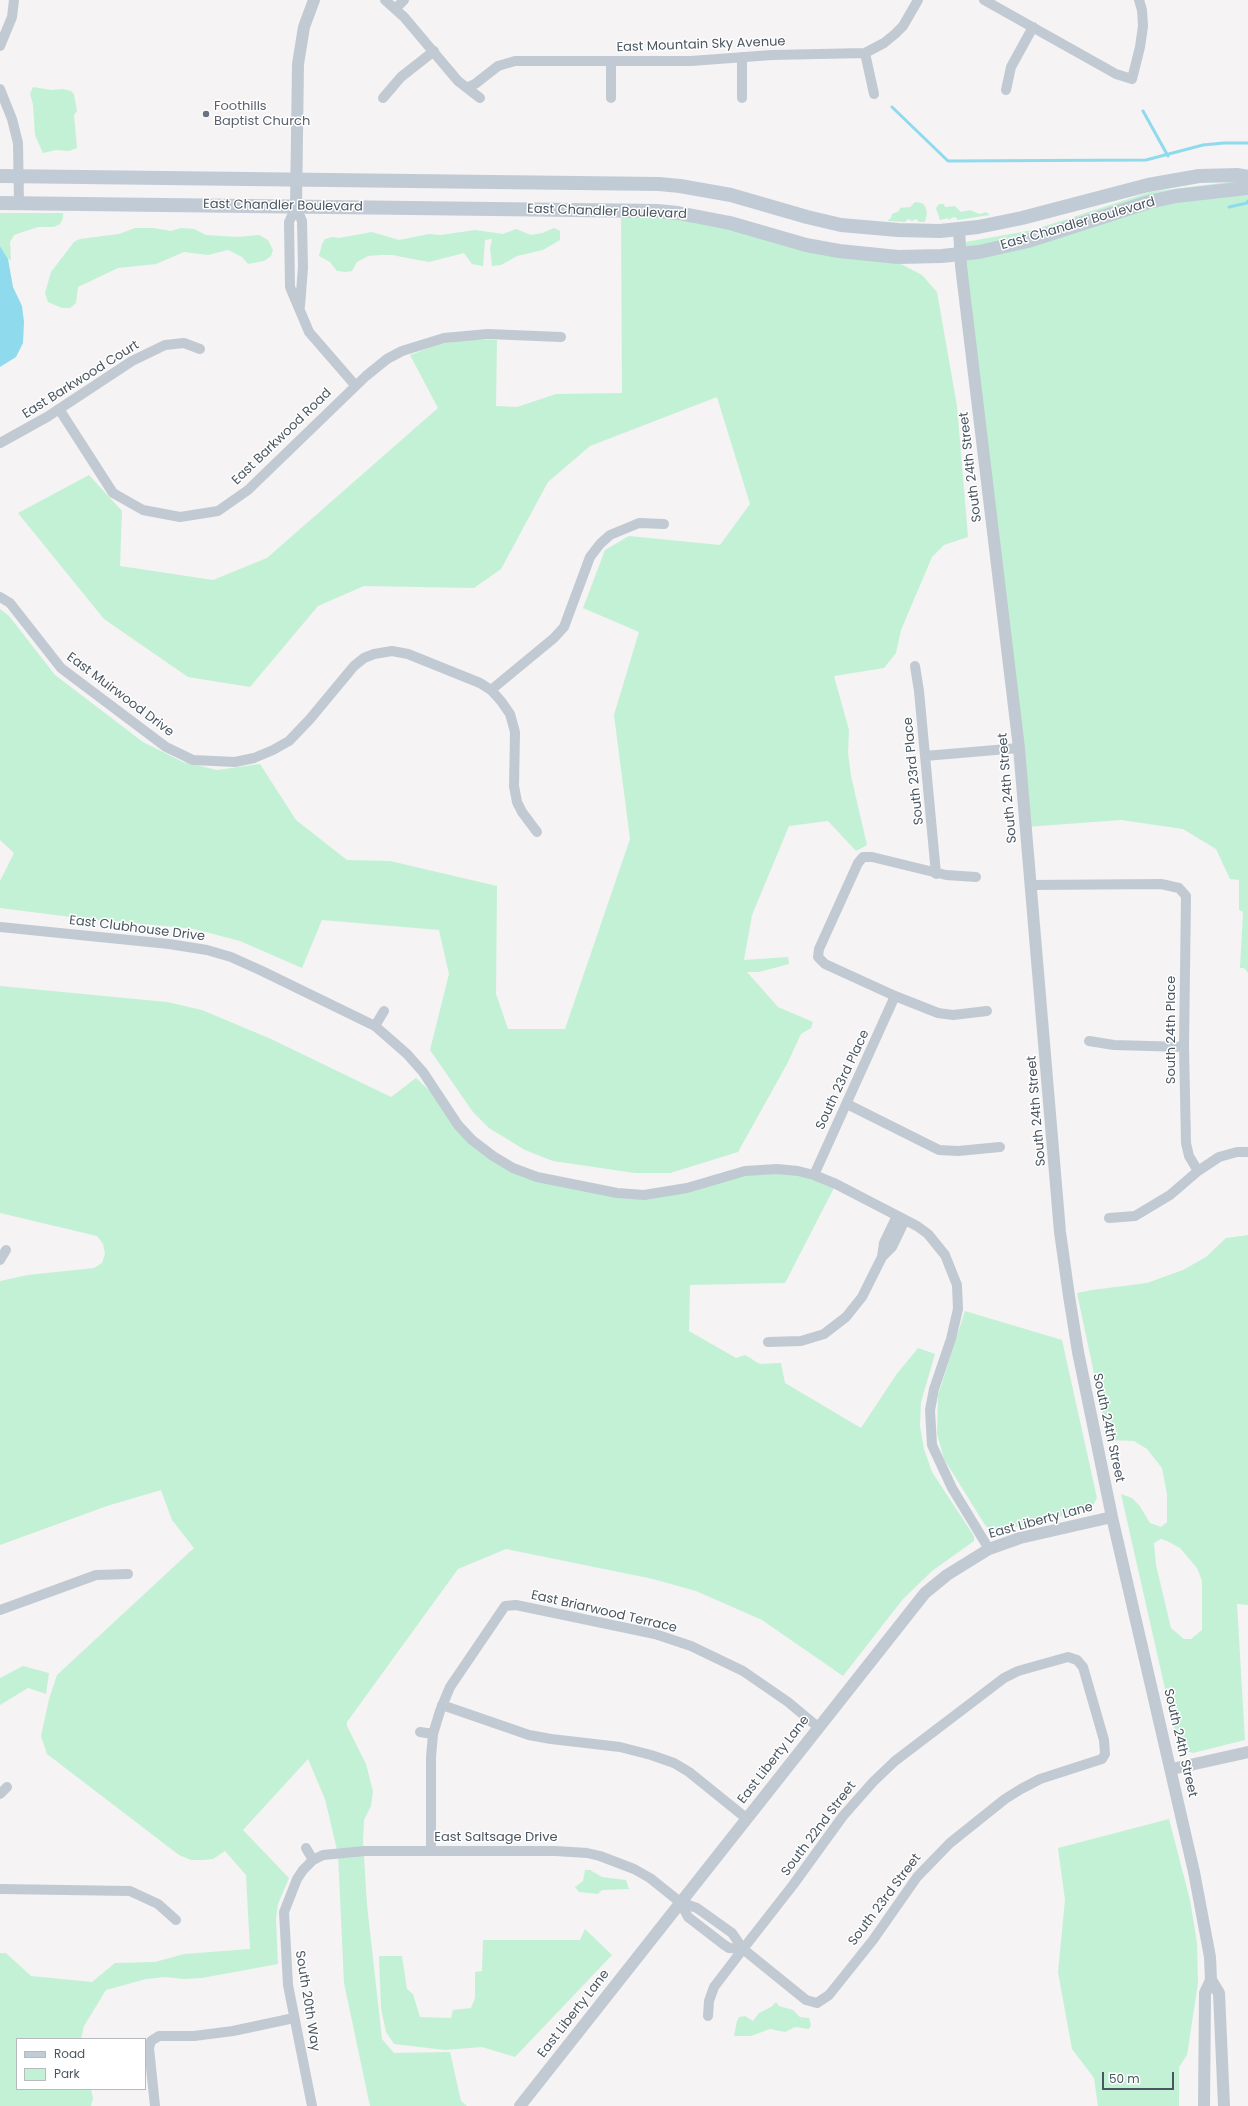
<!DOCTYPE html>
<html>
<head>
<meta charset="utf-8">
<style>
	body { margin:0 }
	#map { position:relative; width:1248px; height:2106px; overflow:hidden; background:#f5f3f3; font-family:Poppins,sans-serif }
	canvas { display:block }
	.legend { position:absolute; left:16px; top:2038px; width:130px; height:52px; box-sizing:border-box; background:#fff; border:1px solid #b7bbc0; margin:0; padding:5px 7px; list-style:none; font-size:12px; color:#4a5661 }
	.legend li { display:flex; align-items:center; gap:8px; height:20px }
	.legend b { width:20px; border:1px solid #b7bbc0 }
	.scale { position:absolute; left:1102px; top:2072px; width:72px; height:18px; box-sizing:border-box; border:2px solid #4a5661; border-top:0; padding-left:5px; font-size:12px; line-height:14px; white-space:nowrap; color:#4a5661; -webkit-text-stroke:3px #fff; paint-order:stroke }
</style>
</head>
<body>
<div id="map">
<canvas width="1248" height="2106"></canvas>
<ul class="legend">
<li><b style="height:5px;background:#c1cbd6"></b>Road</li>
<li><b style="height:11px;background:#c3f1d5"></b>Park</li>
</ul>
<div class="scale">50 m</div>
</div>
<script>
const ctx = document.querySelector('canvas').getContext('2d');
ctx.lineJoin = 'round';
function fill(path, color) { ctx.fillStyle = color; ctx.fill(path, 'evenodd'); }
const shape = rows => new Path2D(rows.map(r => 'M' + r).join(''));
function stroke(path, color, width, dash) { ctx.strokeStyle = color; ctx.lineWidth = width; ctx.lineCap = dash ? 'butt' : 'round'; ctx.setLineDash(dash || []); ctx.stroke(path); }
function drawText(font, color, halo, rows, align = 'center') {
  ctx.font = font + ' Poppins,sans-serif'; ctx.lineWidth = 3; ctx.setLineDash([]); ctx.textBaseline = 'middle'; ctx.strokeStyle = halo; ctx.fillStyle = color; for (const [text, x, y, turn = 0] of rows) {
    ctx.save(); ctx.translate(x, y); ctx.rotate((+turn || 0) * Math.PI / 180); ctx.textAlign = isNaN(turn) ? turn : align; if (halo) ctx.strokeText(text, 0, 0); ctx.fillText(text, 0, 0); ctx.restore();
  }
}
fill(shape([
	[33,87,51,90,63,89,71,91,74,94,77,111,74,115,77,148,69,151,56,150,43,153,35,135,33,104,30,94],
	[1229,182,1248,182,1248,973,1244,968,1240,968,1243,912,1239,910,1239,880,1230,879,1216,849,1183,829,1121,820,1026,827,960,243,1033,230,1150,192],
	[915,202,922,203,925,206,927,213,925,222,919,222,916,219,912,221,908,219,905,222,887,221,891,218,892,214,899,211,900,208,910,207],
	[939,204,944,204,945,207,955,206,961,212,970,210,980,214,986,212,990,215,957,220,957,218,953,217,949,220,948,218,940,220,936,208],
	[0,213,63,213,63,218,60,224,54,227,38,227,14,235,10,242,11,260,8,259,0,246],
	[621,216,666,217,897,262,922,275,937,292,957,406,968,537,944,545,932,557,901,630,896,653,884,668,834,676,849,730,848,753,851,776,867,845,856,851,828,821,789,826,752,915,744,960,788,957,789,964,759,972,747,972,778,1007,813,1022,811,1028,801,1034,787,1064,738,1152,670,1173,635,1173,553,1161,525,1150,489,1128,473,1112,430,1050,449,974,439,930,322,920,302,968,240,941,194,929,79,918,0,908,0,881,14,853,0,840,0,609,9,616,55,675,143,742,183,762,217,770,260,764,296,820,347,860,390,861,497,886,496,994,508,1029,565,1029,630,839,614,715,639,632,583,608,605,550,629,536,720,545,750,504,717,397,590,446,548,482,501,569,474,588,364,586,318,606,250,687,188,677,104,619,18,513,89,475,122,511,120,566,213,580,267,558,438,408,410,355,440,344,464,340,497,340,496,406,517,407,556,394,622,393],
	[135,228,153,228,171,231,181,228,194,229,206,235,238,237,259,235,268,240,273,250,271,256,264,261,248,264,242,257,228,250,208,255,184,252,156,264,118,268,78,287,76,303,70,308,62,308,48,302,45,293,51,272,74,242,80,239,119,234],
	[554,228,560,231,560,240,543,250,517,256,501,265,492,266,490,248,492,239,485,240,483,266,472,264,464,253,429,262,392,255,381,255,368,256,357,262,352,271,346,272,337,271,330,262,319,256,322,244,325,239,332,237,339,238,372,232,399,240,429,234,441,235,475,230,503,234,516,229,531,235,542,233],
	[0,986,167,1002,202,1010,271,1039,391,1097,416,1078,446,1106,458,1125,513,1168,644,1195,777,1169,836,1184,785,1283,690,1285,689,1331,736,1358,745,1355,760,1364,781,1363,785,1383,861,1428,896,1375,918,1348,935,1354,921,1402,920,1426,924,1449,932,1472,974,1536,974,1541,932,1571,903,1599,843,1676,762,1620,696,1591,653,1579,506,1549,458,1569,347,1722,347,1726,366,1764,373,1791,371,1806,364,1820,363,1840,367,1905,382,2039,394,2053,450,2052,461,2101,467,2106,370,2106,344,1983,338,1854,325,1799,308,1759,243,1830,289,1878,278,1904,276,1919,278,1964,202,1978,184,1979,165,1977,146,1979,106,1990,84,2026,81,2039,17,2039,17,2089,91,2089,93,2098,91,2106,0,2106,0,1953,6,1953,31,1976,92,1982,115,1963,155,1962,184,1954,250,1949,246,1875,225,1851,213,1859,204,1860,191,1860,179,1855,47,1754,41,1736,49,1699,57,1675,194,1548,172,1520,161,1490,107,1506,0,1545,0,1281,28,1275,94,1268,102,1263,105,1254,103,1244,97,1236,0,1213],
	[1248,1235,1248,1605,1237,1604,1245,1740,1193,1753,1183,1750,1178,1746,1121,1494,1132,1498,1139,1505,1150,1523,1161,1527,1167,1522,1167,1494,1162,1468,1147,1449,1134,1441,1108,1440,1077,1293,1092,1290,1147,1283,1183,1270,1206,1257,1226,1238],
	[1161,1539,1167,1541,1180,1548,1197,1568,1202,1581,1202,1630,1191,1639,1184,1639,1171,1628,1156,1565,1154,1543],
	[965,1311,1062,1340,1097,1498,1092,1507,1083,1511,995,1532,991,1531,985,1525,944,1459,937,1434,938,1395],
	[23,1666,49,1673,46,1694,28,1688,0,1705,0,1678],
	[1169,1819,1190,1900,1197,1943,1198,1983,1187,2055,1179,2067,1179,2106,1098,2106,1094,2078,1072,2049,1058,1972,1065,1900,1058,1848],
	[585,1870,590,1870,602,1877,626,1880,629,1889,602,1890,598,1894,579,1892,575,1887,583,1881],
	[585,1929,612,1955,515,2057,482,2047,445,2050,394,2044,386,2032,381,2008,379,1956,402,1956,407,1989,413,1994,420,2017,451,2018,453,2010,471,2008,475,1998,475,1972,482,1971,483,1940,580,1940],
	[776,2002,779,2006,793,2010,800,2017,809,2018,811,2025,809,2029,795,2027,785,2032,770,2029,751,2036,734,2036,737,2021,739,2017,745,2016,753,2021,759,2013,771,2007]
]), '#c3f1d5');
fill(shape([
	[0,246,8,259,13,287,22,306,24,322,23,343,16,357,0,367]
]), '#90daee');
stroke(shape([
	[892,107,948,161,1146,160,1203,145,1224,143,1248,143],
	[1143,111,1168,156],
	[1229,207,1247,203,1248,201]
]), '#90daee', 3);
stroke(shape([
	[385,0,404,17,458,81,480,98],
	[984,0,1116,74,1132,79,1140,47,1143,26,1142,10,1139,0],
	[396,8,404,0],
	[0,46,12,17,14,0],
	[865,53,874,94],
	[742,57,742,98],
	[611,61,611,98],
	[468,87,475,84,498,66,515,61,691,61,772,55,865,53,884,43,895,34,903,26,918,0],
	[0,89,12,119,18,143,19,203],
	[1006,90,1011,67,1033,27],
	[383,98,401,77,434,51],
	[296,207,289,222,290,287,309,332,355,385],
	[296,207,302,221,303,267,300,306],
	[59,409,113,493,143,510,180,517,218,511,248,490,366,376,387,359,402,351,444,338,488,334,561,337],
	[0,443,47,417,132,361,165,345,184,343,200,349],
	[0,597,10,603,61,668,166,747,193,760,235,762,254,758,273,750,289,741,310,719,354,666,364,658,374,654,392,651,408,654,480,683,491,690],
	[915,666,919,691,936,874],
	[925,756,1019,748],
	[537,832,522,812,517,802,514,786,515,732,510,714,501,701,491,690,554,638,564,627,590,557,600,544,610,535,639,523,664,524],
	[976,877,946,875,872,857,863,857,858,863,819,949,818,957,825,964,895,996,938,1013,953,1015,987,1011],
	[1030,885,1161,884,1179,888,1186,896,1184,1047,1186,1143,1189,1156,1198,1171],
	[0,927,169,944,207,950,231,957,262,971,375,1026,407,1054,423,1072,458,1125,472,1140,493,1156,513,1168,537,1177,617,1193,644,1195,687,1188,745,1171,777,1169,798,1171,814,1175,836,1184,917,1226,928,1234,945,1255,957,1285,958,1309,951,1339,934,1389,930,1410,932,1445,952,1488,989,1549],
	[375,1026,384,1011],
	[1089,1041,1114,1045,1184,1047],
	[847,1104,939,1150,958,1151,1000,1147],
	[814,1175,895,996],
	[1109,1218,1135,1216,1170,1195,1198,1171,1219,1157,1237,1152,1248,1152],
	[882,1257,892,1247,905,1220],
	[0,1260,6,1250],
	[768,1342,801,1341,824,1334,846,1317,862,1297,882,1257,884,1243,897,1216],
	[0,1610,96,1575,128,1574],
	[442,1705,529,1735,551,1739,620,1747,651,1755,674,1763,689,1772,746,1818],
	[420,1732,433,1734],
	[0,1794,7,1787],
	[306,1848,313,1860],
	[431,1851,431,1757,433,1734,440,1711,450,1687,505,1606,516,1605,655,1634,691,1646,743,1671,788,1702,818,1727],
	[0,1889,130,1891,158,1904,176,1920],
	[680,1902,688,1917,723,1944,729,1948,743,1949],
	[155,2106,149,2048,151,2041,159,2036,194,2036,233,2031,294,2018],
	[312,2106,288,1985,284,1912,297,1879,303,1870,313,1860,323,1855,365,1851,555,1851,587,1853,600,1856,634,1869,650,1878,680,1902,697,1908,732,1933,743,1949,806,2000,817,2003,829,1995,873,1940,917,1877,950,1843,1005,1799,1021,1789,1040,1779,1102,1759,1105,1754,1104,1740,1083,1667,1077,1660,1068,1657,1018,1671,1004,1678,895,1761,873,1782,843,1816,793,1885,743,1949,714,1987,709,2001,708,2016]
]), '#c1cad2', 10);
stroke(shape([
	[296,207,298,64,304,27,314,0],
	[959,229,961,266,1019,748,1060,1232,1069,1296,1078,1352,1112,1517,1194,1872,1210,1957,1211,1980,1219,1993,1224,2106],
	[1172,1769,1248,1752],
	[520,2106,925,1593,947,1575,989,1549,1020,1538,1112,1517],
	[1204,2106,1205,1993,1211,1980]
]), '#c1cad2', 12);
stroke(shape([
	[0,176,659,184,680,186,731,195,807,217,841,225,898,230,940,231,978,227,1022,218,1148,185,1199,176,1238,175,1248,177],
	[0,203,657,211,678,213,730,223,806,245,839,251,898,257,942,256,979,252,1028,241,1149,202,1176,196,1248,188]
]), '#c1cbd6', 14);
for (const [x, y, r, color] of [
	[206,114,4,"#6b7280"]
]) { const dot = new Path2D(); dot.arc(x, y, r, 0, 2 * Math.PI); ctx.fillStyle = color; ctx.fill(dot); stroke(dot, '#fff', 1.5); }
drawText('13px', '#4a5661', '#fff', [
	["East Mountain Sky Avenue",701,45,-2],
	["East Chandler Boulevard",283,206,1],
	["East Chandler Boulevard",607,212,2],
	["East Chandler Boulevard",1078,224,-16],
	["East Barkwood Court",81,380,-32],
	["East Barkwood Road",282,437,-44],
	["South 24th Street",971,467,-97],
	["East Muirwood Drive",120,695,37],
	["South 23rd Place",914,771,-96],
	["South 24th Street",1008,788,-95],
	["East Clubhouse Drive",137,929,7],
	["South 24th Place",1172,1030,-90],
	["South 23rd Place",843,1080,-65],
	["South 24th Street",1037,1111,-95],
	["South 24th Street",1108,1428,78],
	["East Liberty Lane",1041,1521,-15],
	["East Briarwood Terrace",604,1612,13],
	["South 24th Street",1180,1743,77],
	["East Liberty Lane",774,1760,-52],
	["South 22nd Street",819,1829,-53],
	["East Saltsage Drive",496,1838],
	["South 23rd Street",885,1900,-53],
	["South 20th Way",307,2001,81],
	["East Liberty Lane",574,2014,-52]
]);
drawText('13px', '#5b616d', '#fff', [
	["Foothills",214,107],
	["Baptist Church",214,122]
], 'left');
</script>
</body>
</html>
